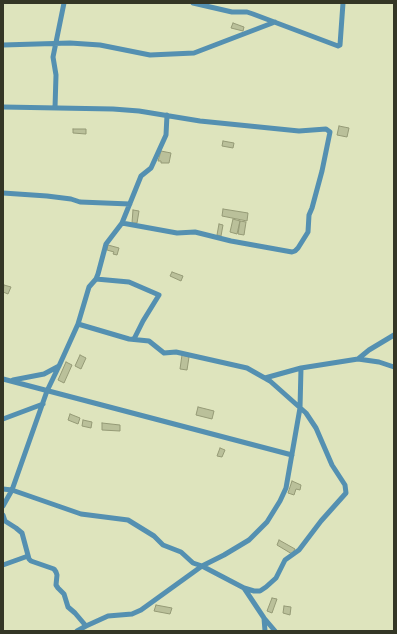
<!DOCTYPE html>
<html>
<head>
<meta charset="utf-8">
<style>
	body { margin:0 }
	#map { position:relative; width:397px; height:634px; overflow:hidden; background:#dee4bd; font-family:"DejaVu Sans",sans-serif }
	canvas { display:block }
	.frame { position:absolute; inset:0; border:4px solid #343626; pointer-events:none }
</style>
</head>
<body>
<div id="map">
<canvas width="397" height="634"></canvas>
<div class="frame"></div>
</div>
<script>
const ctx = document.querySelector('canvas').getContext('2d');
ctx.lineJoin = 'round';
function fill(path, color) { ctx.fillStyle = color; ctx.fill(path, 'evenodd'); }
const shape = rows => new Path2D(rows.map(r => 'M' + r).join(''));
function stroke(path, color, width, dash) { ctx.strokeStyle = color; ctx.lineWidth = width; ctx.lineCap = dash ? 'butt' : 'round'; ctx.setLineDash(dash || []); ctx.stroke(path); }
const building = shape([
	[233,23,244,27,243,31,231,28,233,23],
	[339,126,349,128,347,137,337,135,339,126],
	[73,129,86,129,86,134,73,133,73,129],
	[223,141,234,143,233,148,222,146,223,141],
	[161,151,171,153,169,163,161,163,161,161,158,161,161,151],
	[223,209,248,213,247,221,222,216,223,209],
	[133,210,139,211,137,223,132,223,133,210],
	[233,219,240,221,237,234,230,232,233,219],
	[240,221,246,222,244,235,238,234,240,221],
	[219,224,223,225,221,236,217,235,219,224],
	[108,245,119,248,117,255,113,254,114,252,107,250,108,245],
	[172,272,183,276,181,281,170,276,172,272],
	[4,285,11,287,8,294,3,292,4,285],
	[80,355,86,358,81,369,75,366,80,355],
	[182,355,189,357,187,370,180,369,182,355],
	[66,362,72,365,64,383,58,380,66,362],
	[198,407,214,411,212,419,196,415,198,407],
	[70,414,80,418,78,424,68,420,70,414],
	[83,420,92,422,91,428,82,426,83,420],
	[102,423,120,425,120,431,102,430,102,423],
	[220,448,225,450,222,457,217,456,220,448],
	[292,481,301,485,300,490,296,489,294,495,288,493,292,481],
	[279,540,295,549,292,554,277,545,279,540],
	[272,598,277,599,272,613,267,611,272,598],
	[156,605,172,608,170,614,154,611,156,605],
	[284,606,291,607,290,615,283,613,284,606]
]);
fill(building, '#bac09a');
stroke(building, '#959a76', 1);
stroke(shape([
	[193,3,232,12,247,12,253,14,338,46,340,45,343,3],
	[3,45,70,43,100,45,150,55,194,53,275,22],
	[3,107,113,109,139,111,200,121,299,131,326,129,330,132,322,171,312,208,309,215,308,232,298,248,295,251,292,252,231,241,195,232,177,233,122,223],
	[55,108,56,75,53,57,64,3],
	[167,115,166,135,151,168,141,176,122,223,106,244,98,274,96,279,89,287,78,324,59,366,47,391,12,490,81,514,128,520,154,536,163,545,181,552,193,563,202,566,244,588,264,618,275,631],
	[3,193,47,196,71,199,80,202,130,204],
	[96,279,129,282,159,295,143,321,134,339],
	[78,324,129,339,149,341,164,353,176,352,247,368,270,381,306,413,316,428,332,465,345,485,346,493,321,521,299,550,285,560,276,578,266,587,260,591,254,591,244,588],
	[358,359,369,350,394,335],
	[265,378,301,368,358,359,379,362,394,367],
	[3,379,292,455],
	[13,380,44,374,59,366],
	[3,419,43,404],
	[3,489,12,490,3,506],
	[3,515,5,521,16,528,22,533,29,559,31,561,54,569,56,572,57,575,56,585,58,588,64,594,68,607,75,613,86,626],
	[3,565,28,556],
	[264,618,265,631],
	[77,631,86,626,108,616,132,614,141,610,202,566,224,555,249,540,267,522,280,501,286,488,300,408,301,368]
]), '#5490b1', 5);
</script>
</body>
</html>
